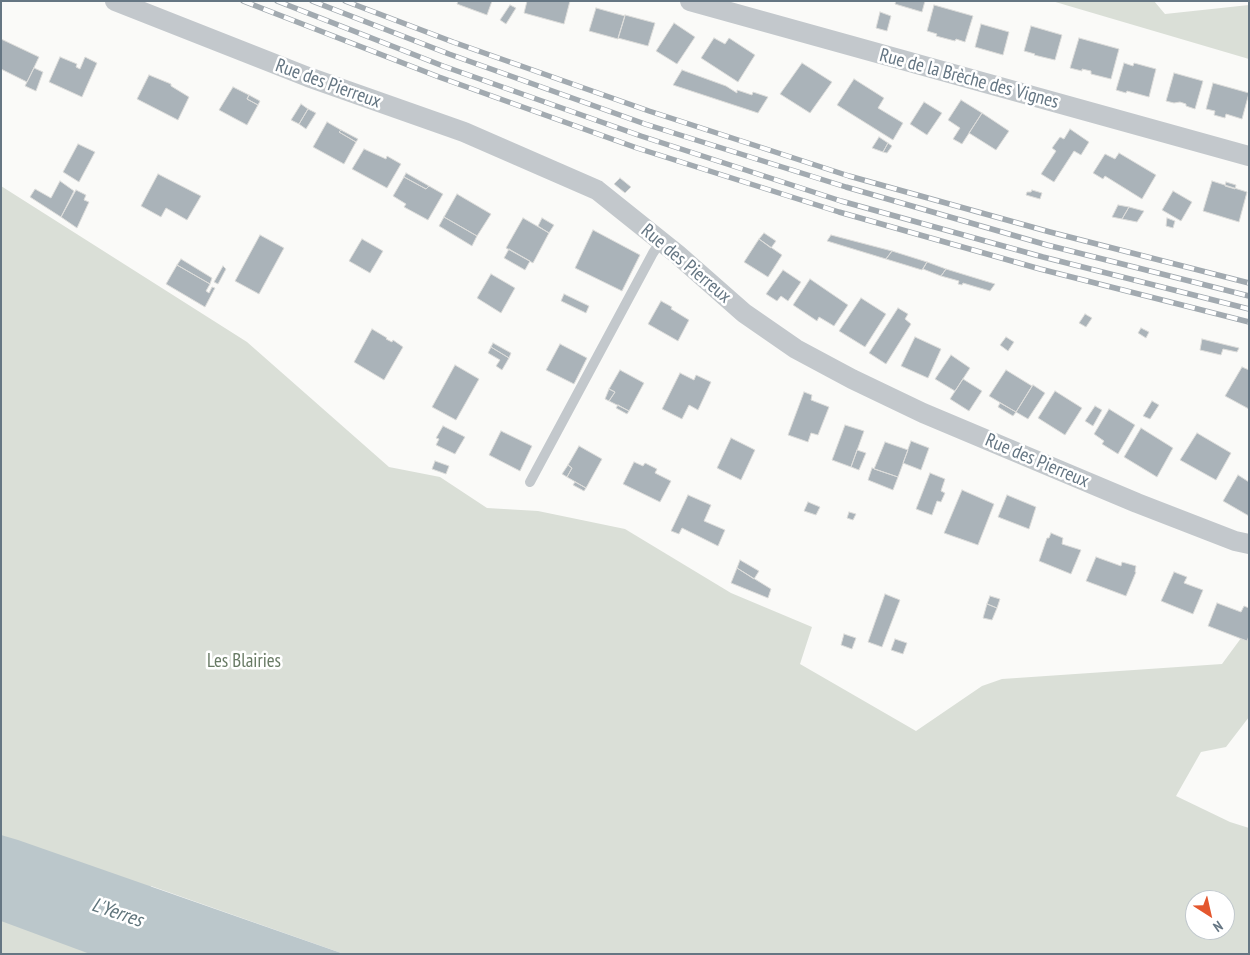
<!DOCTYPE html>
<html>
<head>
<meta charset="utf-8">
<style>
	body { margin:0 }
	#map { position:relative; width:1250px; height:955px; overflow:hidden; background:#fafaf8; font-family:"PT Sans Narrow",sans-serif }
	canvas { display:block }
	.frame { position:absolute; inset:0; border:2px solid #657683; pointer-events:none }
	.north { position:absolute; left:1185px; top:890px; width:50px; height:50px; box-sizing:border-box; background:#fff; border:1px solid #c1c8cd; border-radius:50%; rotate:145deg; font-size:14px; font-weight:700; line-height:20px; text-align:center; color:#657683 }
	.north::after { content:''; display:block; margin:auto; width:18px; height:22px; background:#e4572e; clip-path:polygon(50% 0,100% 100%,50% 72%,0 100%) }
</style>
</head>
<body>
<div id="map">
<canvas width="1250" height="955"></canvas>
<div class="frame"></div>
<div class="north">N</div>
</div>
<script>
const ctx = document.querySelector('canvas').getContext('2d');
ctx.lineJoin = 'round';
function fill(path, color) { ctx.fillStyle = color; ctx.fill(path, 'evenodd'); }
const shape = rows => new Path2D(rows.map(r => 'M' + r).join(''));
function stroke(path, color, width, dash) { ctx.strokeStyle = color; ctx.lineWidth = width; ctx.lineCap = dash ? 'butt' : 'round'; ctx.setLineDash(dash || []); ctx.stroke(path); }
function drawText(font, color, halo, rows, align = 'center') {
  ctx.font = font + ' "PT Sans Narrow",sans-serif'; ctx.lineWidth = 5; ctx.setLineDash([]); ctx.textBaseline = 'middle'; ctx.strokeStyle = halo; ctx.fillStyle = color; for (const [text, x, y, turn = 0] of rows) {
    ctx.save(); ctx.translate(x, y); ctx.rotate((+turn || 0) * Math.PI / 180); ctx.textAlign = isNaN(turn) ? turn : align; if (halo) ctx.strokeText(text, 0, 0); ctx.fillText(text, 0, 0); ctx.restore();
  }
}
fill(shape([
	[1052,1,1154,1,1165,14,1249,5,1249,59],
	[1,186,247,342,389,467,440,477,487,508,538,511,625,529,731,593,812,627,800,664,916,731,982,686,1002,679,1222,664,1247,630,1249,625,1249,717,1226,747,1201,752,1176,796,1230,822,1249,828,1249,954,344,954,151,886,140,954,1,954],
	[1195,900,1225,900,1225,930,1195,930]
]), '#dadfd7');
fill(shape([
	[1,835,18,840,344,954,90,954,1,921]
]), '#bbc7cb');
const building = shape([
	[458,1,492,1,487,15,457,4,458,1],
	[527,1,570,1,564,24,524,13,527,1],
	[896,1,925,1,922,12,895,4,896,1],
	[510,5,516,8,506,24,500,20,510,5],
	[934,5,973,16,965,42,956,39,955,41,936,36,937,34,927,31,934,5],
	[596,8,625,16,618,39,589,31,596,8],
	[880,12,891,16,887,31,876,28,880,12],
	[625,15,655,23,648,46,618,38,625,15],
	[674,23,695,37,677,64,656,51,674,23],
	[981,24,1009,32,1003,55,975,47,981,24],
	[1031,26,1062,35,1055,60,1034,55,1035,54,1024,51,1031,26],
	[714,38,725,44,729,38,755,55,738,82,701,58,714,38],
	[1079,38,1119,49,1111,79,1091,74,1091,71,1082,69,1082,71,1070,68,1079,38],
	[1,39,39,57,27,82,1,69,1,39],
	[60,57,77,64,76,67,80,69,85,57,97,63,82,97,49,82,60,57],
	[802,63,832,82,810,113,780,94,802,63],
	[1124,63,1133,66,1134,63,1156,69,1149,97,1127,91,1126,93,1116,90,1124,63],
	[34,68,43,72,36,91,25,86,34,68],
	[682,70,726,86,737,93,737,90,752,95,753,92,768,97,758,113,673,85,682,70],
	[1174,73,1203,81,1195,109,1186,106,1186,104,1180,102,1174,103,1166,101,1174,73],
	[149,75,171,84,171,86,189,97,178,120,137,99,149,75],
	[854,79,884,98,878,108,903,123,893,140,837,105,854,79],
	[1213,83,1249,93,1242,119,1226,114,1225,118,1214,115,1215,111,1206,109,1213,83],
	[233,87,249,95,247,99,258,105,247,125,219,110,233,87],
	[249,95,260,101,258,105,247,99,249,95],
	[961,100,982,113,962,144,953,139,960,128,948,120,961,100],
	[924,102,942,113,927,135,910,124,924,102],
	[301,104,308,109,299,124,291,120,301,104],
	[308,109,316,113,306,129,299,124,308,109],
	[982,113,1009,131,996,150,969,133,982,113],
	[327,122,341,130,339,132,356,142,344,164,313,147,327,122],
	[1070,129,1089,142,1081,155,1074,151,1054,182,1041,174,1056,151,1052,148,1060,137,1064,139,1070,129],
	[341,130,358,139,356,142,339,132,341,130],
	[879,137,888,143,883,152,872,148,879,137],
	[888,143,892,146,887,153,883,152,888,143],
	[78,144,95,152,79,182,63,172,78,144],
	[364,149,386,159,387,156,401,164,387,188,352,169,364,149],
	[1119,153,1156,175,1142,199,1105,176,1103,179,1093,173,1105,154,1115,159,1119,153],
	[406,173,429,186,426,189,404,177,406,173],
	[158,174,201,196,187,220,166,208,161,217,141,206,158,174],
	[404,177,426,189,429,186,443,194,428,220,404,207,406,204,393,196,404,177],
	[620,178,631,187,625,193,614,184,620,178],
	[60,181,74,191,61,217,30,197,35,189,51,198,60,181],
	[1212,181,1247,192,1239,222,1203,211,1212,181],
	[1226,182,1236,185,1235,189,1225,186,1226,182],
	[76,190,86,195,84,200,89,202,77,228,61,217,76,190],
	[1032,190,1042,193,1040,199,1026,195,1027,192,1031,192,1032,190],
	[1173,191,1192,202,1181,221,1162,210,1173,191],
	[457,194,491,214,477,236,444,217,457,194],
	[1118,205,1129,207,1122,219,1112,217,1118,205],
	[1129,207,1144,211,1137,222,1122,219,1129,207],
	[444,217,477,236,472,246,439,226,444,217],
	[523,218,549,233,533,263,506,248,523,218],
	[542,218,554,225,549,233,538,226,542,218],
	[1167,218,1175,221,1173,228,1166,226,1167,218],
	[593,230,640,255,622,291,575,268,593,230],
	[764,233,776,241,771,248,759,239,764,233],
	[260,235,284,248,259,294,235,281,260,235],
	[831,235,892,251,886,259,827,241,831,235],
	[362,239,383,251,370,273,349,261,362,239],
	[759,239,782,255,768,277,744,262,759,239],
	[509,249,530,261,525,270,504,258,509,249],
	[892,251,927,262,922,270,886,259,892,251],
	[181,259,212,278,210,284,177,265,181,259],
	[927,262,946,269,941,276,923,269,927,262],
	[177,265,210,284,206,291,209,293,212,287,215,288,205,307,166,284,177,265],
	[223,266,226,269,218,284,214,282,223,266],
	[946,269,995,284,990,291,963,283,962,285,958,284,959,281,941,276,946,269],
	[783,270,801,282,788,301,781,296,777,301,766,294,783,270],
	[491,274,515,288,501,313,477,298,491,274],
	[810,279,848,305,834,326,819,317,817,321,793,305,810,279],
	[564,294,589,306,586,313,561,301,564,294],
	[861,298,886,314,865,347,839,331,861,298],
	[661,301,672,307,671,309,689,320,678,341,648,324,661,301],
	[898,308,908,314,905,319,911,324,886,364,869,353,898,308],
	[1085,314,1092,318,1086,327,1079,323,1085,314],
	[1141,328,1149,332,1146,338,1138,333,1141,328],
	[372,329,387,338,386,339,392,342,393,340,403,347,384,380,354,362,372,329],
	[915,337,941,349,928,378,901,366,915,337],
	[1006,337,1014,342,1008,351,1000,345,1006,337],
	[1202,339,1239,348,1237,352,1223,349,1221,355,1200,350,1202,339],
	[493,343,511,353,509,358,491,347,493,343],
	[560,344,587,358,574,384,546,370,560,344],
	[491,347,509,358,502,370,496,366,500,360,488,353,491,347],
	[951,355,970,368,955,391,935,379,951,355],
	[455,365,479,379,456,420,432,407,455,365],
	[1242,367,1249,370,1249,409,1225,396,1242,367],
	[620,370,644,383,629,411,609,401,615,392,609,389,620,370],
	[1006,370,1032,386,1016,412,989,396,1006,370],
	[680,373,694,380,696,375,711,382,698,410,689,405,682,419,662,409,680,373],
	[963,379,982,391,969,411,950,399,963,379],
	[1033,385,1045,393,1028,419,1016,412,1033,385],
	[609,389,615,392,609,401,605,399,609,389],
	[1055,391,1082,408,1065,435,1038,418,1055,391],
	[804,392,812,395,811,400,829,407,818,435,811,433,808,442,788,435,804,392],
	[1152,401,1159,405,1150,419,1143,416,1152,401],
	[1000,403,1016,412,1013,416,998,407,1000,403],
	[618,405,629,411,627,414,616,408,618,405],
	[1095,406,1102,410,1093,426,1085,421,1095,406],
	[1109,409,1135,425,1118,454,1102,444,1104,441,1094,434,1109,409],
	[845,425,864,431,851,467,832,460,845,425],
	[443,426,465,437,455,454,436,445,439,439,436,438,443,426],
	[1141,428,1173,448,1157,477,1124,457,1141,428],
	[501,431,532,446,520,471,489,455,501,431],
	[1197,433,1231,453,1216,480,1180,460,1197,433],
	[731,438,755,450,741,480,717,468,731,438],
	[911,441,929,448,921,470,903,463,911,441],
	[885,442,908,450,898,477,874,469,885,442],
	[579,446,602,459,586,488,567,477,572,468,568,465,579,446],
	[857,450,866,453,859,470,851,467,857,450],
	[435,461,449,466,446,474,432,469,435,461],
	[634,462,643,466,645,463,657,469,655,473,671,481,660,502,623,484,634,462],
	[568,465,572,468,567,477,562,474,568,465],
	[872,468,898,477,893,490,868,480,872,468],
	[930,473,945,479,941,491,945,493,941,502,937,501,932,515,916,509,930,473],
	[1238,475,1249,482,1249,516,1223,501,1238,475],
	[575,482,586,488,584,491,573,485,575,482],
	[962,490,994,504,978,545,944,533,962,490],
	[688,495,711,505,704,521,725,530,718,546,682,528,679,534,671,531,688,495],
	[1007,495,1036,507,1029,529,998,517,1007,495],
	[808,502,820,507,816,515,804,511,808,502],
	[849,512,856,514,853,520,847,518,849,512],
	[1051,533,1063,538,1062,544,1081,550,1071,574,1039,561,1047,538,1049,538,1051,533],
	[1096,557,1121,566,1122,562,1136,566,1135,572,1136,572,1126,596,1086,581,1096,557],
	[740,560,759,571,754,579,737,568,740,560],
	[737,568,771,589,768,598,731,583,737,568],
	[1174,572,1187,577,1184,583,1203,590,1193,614,1161,601,1174,572],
	[885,594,900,600,882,647,868,642,885,594],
	[990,596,1000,599,997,608,987,604,990,596],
	[1217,603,1241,612,1244,606,1249,608,1249,636,1247,641,1208,626,1217,603],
	[987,604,997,608,992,620,983,618,987,604],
	[844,634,856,638,852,649,841,645,844,634],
	[895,639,907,643,903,654,891,650,895,639]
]);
fill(building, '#aab3b9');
stroke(building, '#dcdcda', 1);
stroke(shape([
	[530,482,653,253,661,241]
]), '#c3c8cc', 10);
stroke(shape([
	[115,1,308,77,464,132,597,190,677,254,744,313,796,349,852,379,923,413,1137,503,1235,541,1249,544],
	[690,1,1249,156]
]), '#c3c8cc', 20);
const rail = shape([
	[243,1,439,77,637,148,839,212,1040,269,1249,322],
	[277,1,443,66,641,136,841,201,1043,257,1249,309],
	[312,1,449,54,645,124,846,187,1047,245,1249,296],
	[345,1,453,42,649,111,849,176,1050,232,1249,283]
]);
stroke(rail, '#a2aab0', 5.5);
stroke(rail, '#fff', 4, [11]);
drawText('19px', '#657683', '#fff', [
	["Rue de la Brèche des Vignes",969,79,15],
	["Rue des Pierreux",328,84,20],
	["Rue des Pierreux",686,264,40],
	["Rue des Pierreux",1037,461,23]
]);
drawText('19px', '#687a64', '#fff', [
	["Les Blairies",244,662]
]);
drawText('italic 20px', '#60757c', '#fff', [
	["L'Yerres",117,913,19]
]);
</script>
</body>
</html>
